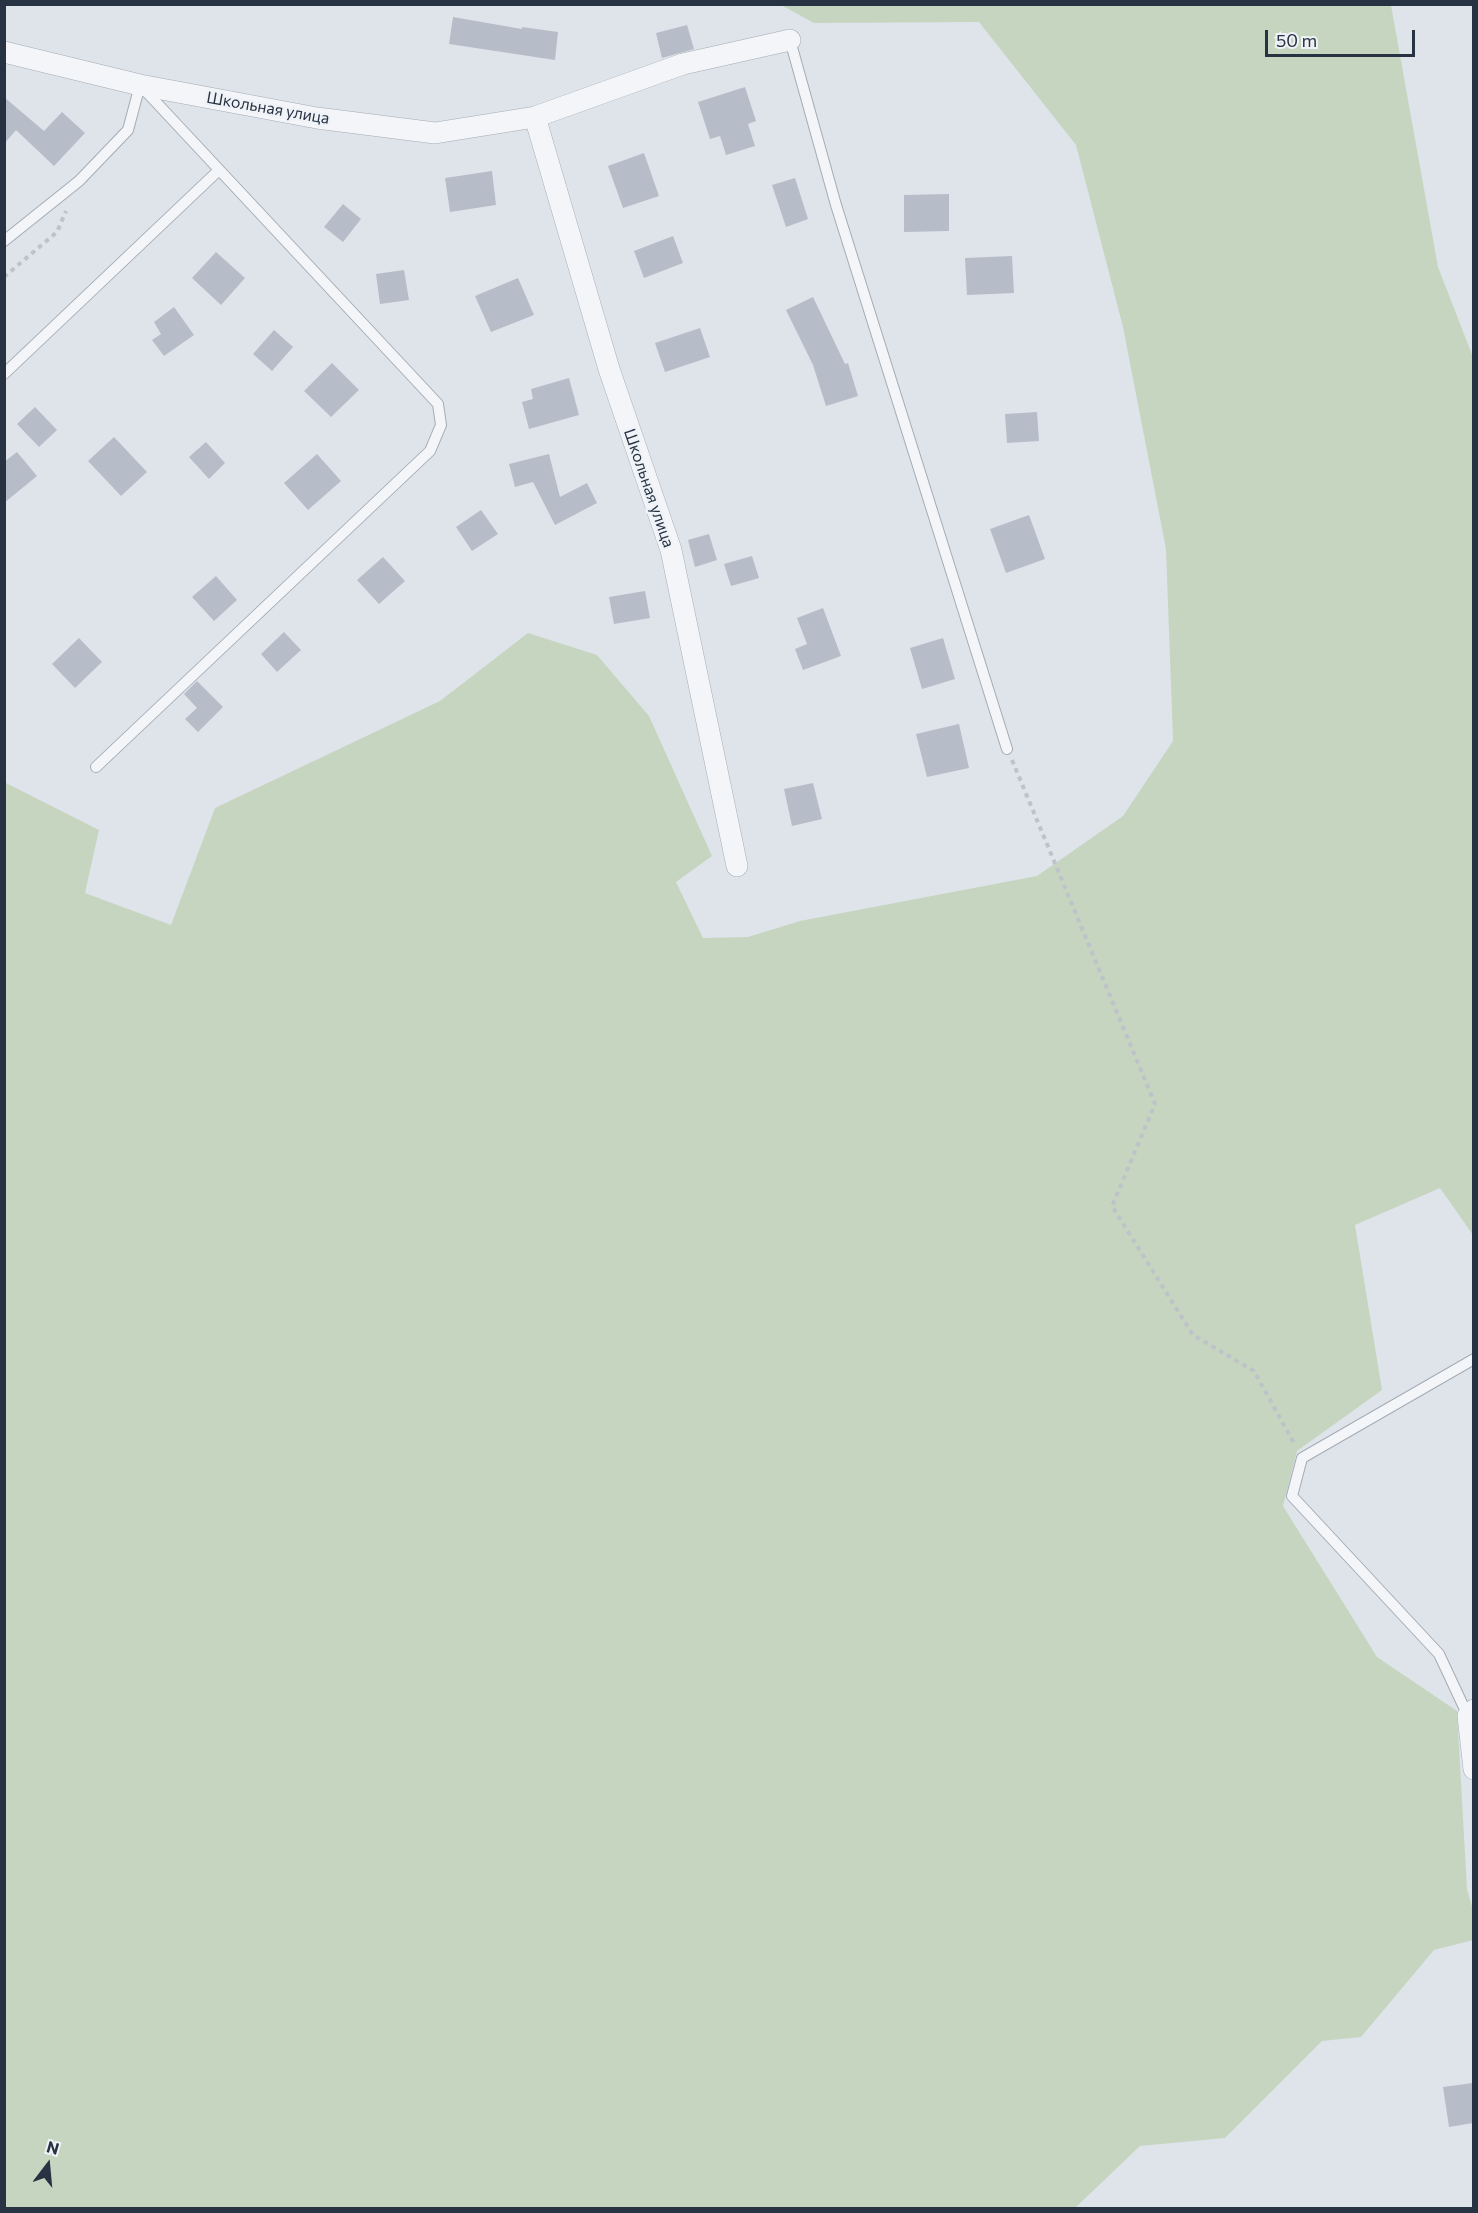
<!DOCTYPE html>
<html>
<head>
<meta charset="utf-8">
<style>
	body { margin:0 }
	#map { position:relative; width:1478px; height:2213px; overflow:hidden; background:#dfe4ea; font-family:Commissioner,sans-serif }
	canvas { display:block }
	.frame { position:absolute; inset:0; border:6px solid #273243; pointer-events:none }
	.north { position:absolute; left:18px; top:2135px; width:60px; height:60px; -webkit-text-stroke:4px #eff3f7; paint-order:stroke; rotate:16deg; font-size:16px; font-weight:700; line-height:24px; text-align:center; color:#273243 }
	.north::after { content:''; display:block; margin:auto; width:21px; height:27px; background:#273243; clip-path:polygon(50% 0,100% 100%,50% 72%,0 100%) }
	.scale { position:absolute; left:1265px; top:30px; width:150px; height:27px; box-sizing:border-box; border:3px solid #273243; border-top:0; padding-left:8px; font-size:18px; line-height:21px; white-space:nowrap; color:#273243; -webkit-text-stroke:4px #eff3f7; paint-order:stroke }
</style>
</head>
<body>
<div id="map">
<canvas width="1478" height="2213"></canvas>
<div class="frame"></div>
<div class="north">N</div>
<div class="scale">50 m</div>
</div>
<script>
const ctx = document.querySelector('canvas').getContext('2d');
ctx.lineJoin = 'round';
function fill(path, color) { ctx.fillStyle = color; ctx.fill(path, 'evenodd'); }
const shape = rows => new Path2D(rows.map(r => 'M' + r).join(''));
function stroke(path, color, width, dash) { ctx.strokeStyle = color; ctx.lineWidth = width; ctx.lineCap = dash ? 'butt' : 'round'; ctx.setLineDash(dash || []); ctx.stroke(path); }
function drawText(font, color, halo, rows, align = 'center') {
  ctx.font = font + ' Commissioner,sans-serif'; ctx.lineWidth = 5; ctx.setLineDash([]); ctx.textBaseline = 'middle'; ctx.strokeStyle = halo; ctx.fillStyle = color; for (const [text, x, y, turn = 0] of rows) {
    ctx.save(); ctx.translate(x, y); ctx.rotate((+turn || 0) * Math.PI / 180); ctx.textAlign = isNaN(turn) ? turn : align; if (halo) ctx.strokeText(text, 0, 0); ctx.fillText(text, 0, 0); ctx.restore();
  }
}
fill(shape([
	[781,5,1391,5,1438,267,1473,357,1473,1235,1440,1188,1355,1225,1382,1390,1297,1451,1283,1506,1377,1657,1457,1711,1467,1889,1473,1910,1473,1940,1434,1950,1361,2037,1322,2041,1225,2138,1140,2146,1075,2208,5,2208,4,782,99,830,85,893,171,925,215,808,440,701,528,633,597,655,649,716,712,856,676,882,703,938,748,937,800,921,1037,876,1123,816,1173,741,1166,549,1123,327,1076,145,979,22,814,23]
]), '#c6d5c0');
fill(shape([
	[453,17,522,29,522,27,558,32,555,60,449,44],
	[687,25,694,49,662,58,656,33],
	[745,87,756,121,748,124,755,146,726,155,720,136,710,139,698,102],
	[4,97,44,131,62,112,85,133,54,166,16,130,4,144],
	[644,153,659,196,623,208,608,166],
	[492,171,496,205,450,212,445,178],
	[795,178,808,219,786,227,772,185],
	[949,194,949,231,904,232,904,195],
	[343,204,361,219,343,242,324,227],
	[673,236,683,263,644,278,634,251],
	[216,252,245,278,221,305,192,278],
	[1012,256,1014,293,967,295,965,258],
	[404,270,409,300,380,304,376,274],
	[518,278,534,315,491,332,475,296],
	[813,297,845,364,848,363,858,396,826,406,813,365,786,310],
	[174,307,194,335,164,356,152,340,161,334,154,322],
	[700,328,710,357,665,372,655,343],
	[274,330,293,347,272,371,253,354],
	[332,363,359,390,331,417,304,391],
	[569,378,579,415,529,429,522,402,533,399,531,389],
	[35,407,57,430,39,447,17,424],
	[1037,412,1039,441,1007,443,1005,414],
	[114,437,147,472,121,496,88,461],
	[206,442,225,463,209,479,189,457],
	[17,452,37,476,4,503,4,462],
	[317,454,341,481,308,510,284,483],
	[549,454,560,497,587,483,597,503,555,525,533,482,515,487,509,464],
	[481,510,498,534,472,551,456,527],
	[1029,515,1045,559,1006,573,990,529],
	[709,534,717,560,695,567,688,540],
	[752,556,759,578,731,586,724,564],
	[383,557,405,581,379,604,357,580],
	[216,576,237,600,214,621,192,597],
	[645,591,650,618,614,624,609,597],
	[823,608,841,656,803,670,795,649,807,644,797,618],
	[284,632,301,650,277,672,261,654],
	[79,638,102,662,75,688,52,664],
	[943,638,955,679,922,689,910,648],
	[197,681,223,707,198,732,185,719,197,708,184,694],
	[959,724,969,768,927,777,916,734],
	[813,783,822,819,792,826,784,789],
	[1473,2083,1473,2123,1449,2127,1443,2087]
]), '#b6bdc8');
const lane = shape([
	[790,40,836,205,1007,749],
	[4,241,79,181,128,130,140,85,438,404,441,425,430,451,96,767],
	[4,374,219,170],
	[1468,1716,1439,1654,1292,1496,1302,1458,1474,1359]
]);
const street = shape([
	[4,52,140,85,317,118,435,133,535,117,683,64,790,40],
	[535,117,609,369,671,550,737,866],
	[1474,1710,1468,1716,1474,1769]
]);
stroke(lane, '#a4abb5', 12);
stroke(street, '#a4abb5', 22);
stroke(shape([
	[4,277,57,232,66,211],
	[1012,760,1155,1104,1112,1206,1193,1335,1254,1371,1295,1445]
]), '#bec2c9', 4, [4.5, 4.5]);
stroke(lane, '#f3f5f8', 10);
stroke(street, '#f3f5f8', 21);
drawText('16px', '#273243', '#eff3f7', [
	["Школьная улица",268,108,10],
	["Школьная улица",649,488,71]
]);
</script>
</body>
</html>
